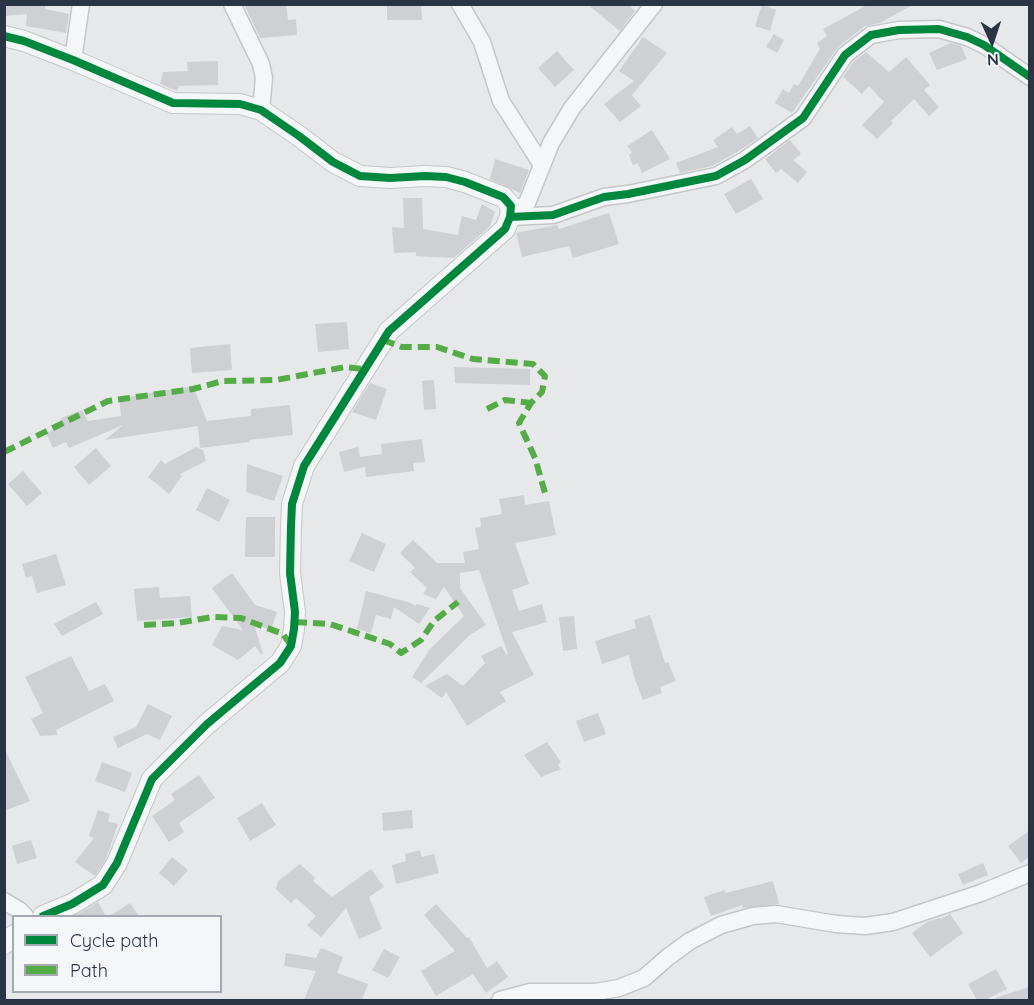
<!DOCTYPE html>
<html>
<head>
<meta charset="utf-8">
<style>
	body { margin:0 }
	#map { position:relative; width:1034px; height:1005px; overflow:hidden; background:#e6e8ea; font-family:Quicksand,sans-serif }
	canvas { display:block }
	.frame { position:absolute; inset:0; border:6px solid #2b3445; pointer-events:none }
	.legend { position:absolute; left:12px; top:915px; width:210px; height:78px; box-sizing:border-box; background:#f4f6f9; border:2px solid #a4a8b1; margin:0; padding:8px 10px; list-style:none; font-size:18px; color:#2b3445 }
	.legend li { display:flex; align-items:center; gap:12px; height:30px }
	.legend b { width:30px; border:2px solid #a4a8b1 }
	.north { position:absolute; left:962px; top:12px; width:60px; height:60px; -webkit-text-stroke:4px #f4f6f9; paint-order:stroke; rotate:177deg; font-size:16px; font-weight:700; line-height:24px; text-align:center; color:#2b3445 }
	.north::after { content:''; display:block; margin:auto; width:21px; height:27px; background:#2b3445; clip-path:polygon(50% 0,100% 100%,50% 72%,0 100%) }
</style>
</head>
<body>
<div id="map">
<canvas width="1034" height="1005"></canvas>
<div class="frame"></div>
<ul class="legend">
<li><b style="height:8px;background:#00873e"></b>Cycle path</li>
<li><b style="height:8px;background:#54ac47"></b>Path</li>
</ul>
<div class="north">N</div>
</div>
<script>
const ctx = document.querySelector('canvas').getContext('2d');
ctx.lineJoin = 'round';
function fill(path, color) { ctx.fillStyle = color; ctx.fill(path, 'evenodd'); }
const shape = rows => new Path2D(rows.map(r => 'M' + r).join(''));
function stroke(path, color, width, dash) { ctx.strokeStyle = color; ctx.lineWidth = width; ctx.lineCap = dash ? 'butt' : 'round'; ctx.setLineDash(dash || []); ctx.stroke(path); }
fill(shape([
	[4,4,45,4,45,9,69,14,66,33,26,26,27,14,4,16],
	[244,4,286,4,288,20,296,19,297,35,260,38],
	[387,4,421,4,422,20,387,20],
	[587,4,628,4,635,11,620,31],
	[869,4,914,4,880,23,865,26,838,47,792,113,775,103,783,89,789,93,794,84,798,86,820,49,817,43,827,36,823,29],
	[762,5,776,10,770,31,755,26],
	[774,34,784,40,777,53,766,47],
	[643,37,667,53,632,95,641,106,620,122,604,104,634,81,619,71],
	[951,43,961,46,967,59,937,70,929,53],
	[557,51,574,70,555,87,538,68],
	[866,52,889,72,906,57,930,85,924,90,939,107,929,116,914,99,891,121,893,123,877,139,862,125,884,102,869,86,862,94,843,77,853,62],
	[218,61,218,85,179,86,177,91,160,84,163,72,188,71,187,62],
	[750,126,758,138,739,151,712,166,680,173,676,163,718,147,713,140,732,127,737,134],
	[652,130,670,159,642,173,638,163,633,165,629,155,632,152,627,146],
	[790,140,801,154,793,160,807,172,798,183,781,169,776,173,765,159],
	[495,159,529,170,520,193,490,179],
	[751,179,763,199,736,214,724,194],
	[403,198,422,198,423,229,458,235,462,216,476,220,482,204,495,212,490,226,454,258,416,256,416,252,394,253,392,227,404,228],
	[609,213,619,244,573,258,569,246,522,257,516,233,557,225,559,229],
	[347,322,349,349,318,352,315,324],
	[230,344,232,370,192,373,190,348],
	[454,367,530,369,530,385,455,383],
	[434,380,436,409,424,410,422,381],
	[370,383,387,389,376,420,352,412],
	[193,386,207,421,251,416,251,409,290,405,293,435,249,440,250,442,200,448,198,426,105,440,123,425,69,448,66,442,53,448,46,433,64,426,61,418,82,410,88,421,121,416,119,397,136,396,136,395],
	[422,439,425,462,413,463,414,471,366,477,365,467,344,472,339,452,358,447,360,457,382,454,381,444],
	[196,447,203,450,206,461,180,474,182,476,169,494,148,477,161,460,165,464],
	[96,448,111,466,89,485,74,467],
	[247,464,283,476,274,501,246,492],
	[23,471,42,493,27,506,8,484],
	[207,488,230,500,219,522,196,510],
	[524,495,525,505,549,501,556,535,515,543,529,584,512,590,519,611,542,604,547,622,512,632,534,675,500,692,506,701,467,726,446,692,442,698,425,686,447,674,463,686,485,663,481,656,501,646,507,655,508,654,479,570,460,573,460,588,486,625,470,635,421,683,412,677,429,650,464,616,444,587,436,599,423,594,427,588,410,572,415,568,400,553,413,540,437,563,465,563,463,552,479,549,475,528,481,527,480,518,502,514,499,499],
	[246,517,275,517,275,557,245,557],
	[362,533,386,544,374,572,349,561],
	[56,554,66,585,37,593,32,576,26,578,22,564],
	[232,573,255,605,277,612,271,630,254,624,263,654,261,654,255,646,238,660,212,645,222,626,243,630,212,588],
	[159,587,160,598,190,596,192,617,137,621,134,589],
	[366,591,411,603,415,606,416,604,430,608,419,624,394,607,391,619,376,615,371,633,357,629],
	[96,602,103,614,62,636,54,624],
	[650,615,665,663,668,662,676,681,660,687,662,693,643,700,634,677,629,655,602,664,595,641,636,628,634,620],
	[574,616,577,649,563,651,559,617],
	[71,656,89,691,105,684,114,701,56,730,58,735,40,736,31,719,43,713,25,677],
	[148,704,172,716,160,740,147,734,118,748,113,737,136,727],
	[598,713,606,734,584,742,576,721],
	[547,742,561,762,558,765,561,769,541,777,524,755],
	[4,748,30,801,4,811],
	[102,762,132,773,125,792,95,781],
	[199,775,215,798,179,823,184,832,169,842,152,816,175,800,171,794],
	[262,803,276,825,250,841,237,818],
	[98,810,110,814,108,821,118,824,106,859,95,876,75,862,94,838,89,836],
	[412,810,413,828,383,831,382,813],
	[1029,831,1029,857,1021,863,1008,846],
	[31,840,37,858,17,864,12,846],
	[420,850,422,857,434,854,439,873,396,884,392,865,406,861,405,854],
	[172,857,188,870,174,886,159,873],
	[983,863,988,875,963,885,958,874],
	[300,864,315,878,313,881,332,897,371,869,384,887,369,897,382,929,359,939,346,908,321,937,307,925,316,916,296,898,291,903,276,889,278,881],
	[773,881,779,904,743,908,742,905,711,916,704,897,724,890,726,893],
	[98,902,106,916,73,916,78,914],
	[130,903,139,916,109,916],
	[436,904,467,938,469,937,487,968,497,961,508,977,486,993,473,974,436,996,421,971,455,951,424,915],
	[950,914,963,933,930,957,912,933,927,922,940,918,941,919],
	[321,948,343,957,337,973,368,984,362,1000,304,1000,316,971,284,966,286,953,316,958],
	[384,949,400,957,388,978,372,970],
	[996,969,1007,989,985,1000,977,1000,968,984],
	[1029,987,1029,999,1024,1000,996,1000,995,998]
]), '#ced0d3');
const minor = shape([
	[232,4,261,64,264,78,261,110],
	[460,4,482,42,501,101,542,165],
	[73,60,81,4],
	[510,217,553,215,604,197,628,194,716,176,745,160,803,118,845,55,871,35,899,30,939,29,967,37,984,45,1030,77],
	[510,217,527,203,551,143,572,108,654,4],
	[4,901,19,910,25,916],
	[500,1000,530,992,596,992,619,988,644,978,668,957,690,941,721,925,753,916,776,914,836,924,865,926,893,922,981,893,1030,873]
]);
const tertiary = shape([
	[4,36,24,41,73,60,173,103,240,104,261,110,299,136,333,162,360,176,390,178,425,176,446,177,465,182,503,197,511,206,510,217,505,229,389,331,304,466,292,504,291,526,290,573,295,612,294,629,291,646,280,663,207,724,152,779,117,863,103,885,72,904,43,916],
	[4,944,14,935]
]);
stroke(minor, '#c4c6c8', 19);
stroke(tertiary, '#c4c6c8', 22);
stroke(minor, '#f5f6f7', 16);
stroke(tertiary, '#f5f6f7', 20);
stroke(shape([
	[383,340,402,347,437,347,473,359,533,364,545,376,542,392,531,403,519,423,535,458,545,493],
	[487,409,505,400,531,403],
	[4,452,108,401,193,389,223,381,276,380,345,367,363,369],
	[295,622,330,624,390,644,401,653,421,640,434,621,458,602],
	[144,625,178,623,212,617,241,618,283,634,291,646]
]), '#54ac47', 6, [12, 6]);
stroke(shape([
	[4,36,24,41,73,60,173,103,240,104,261,110,299,136,333,162,360,176,390,178,425,176,446,177,465,182,503,197,511,206,510,217,505,229,389,331,304,466,292,504,291,526,290,573,295,612,294,629,291,646,280,663,207,724,152,779,117,863,103,885,72,904,43,916],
	[510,217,553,215,604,197,628,194,716,176,745,160,803,118,845,55,871,35,899,30,939,29,967,37,984,45,1030,77]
]), '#00873e', 8);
</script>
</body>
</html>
